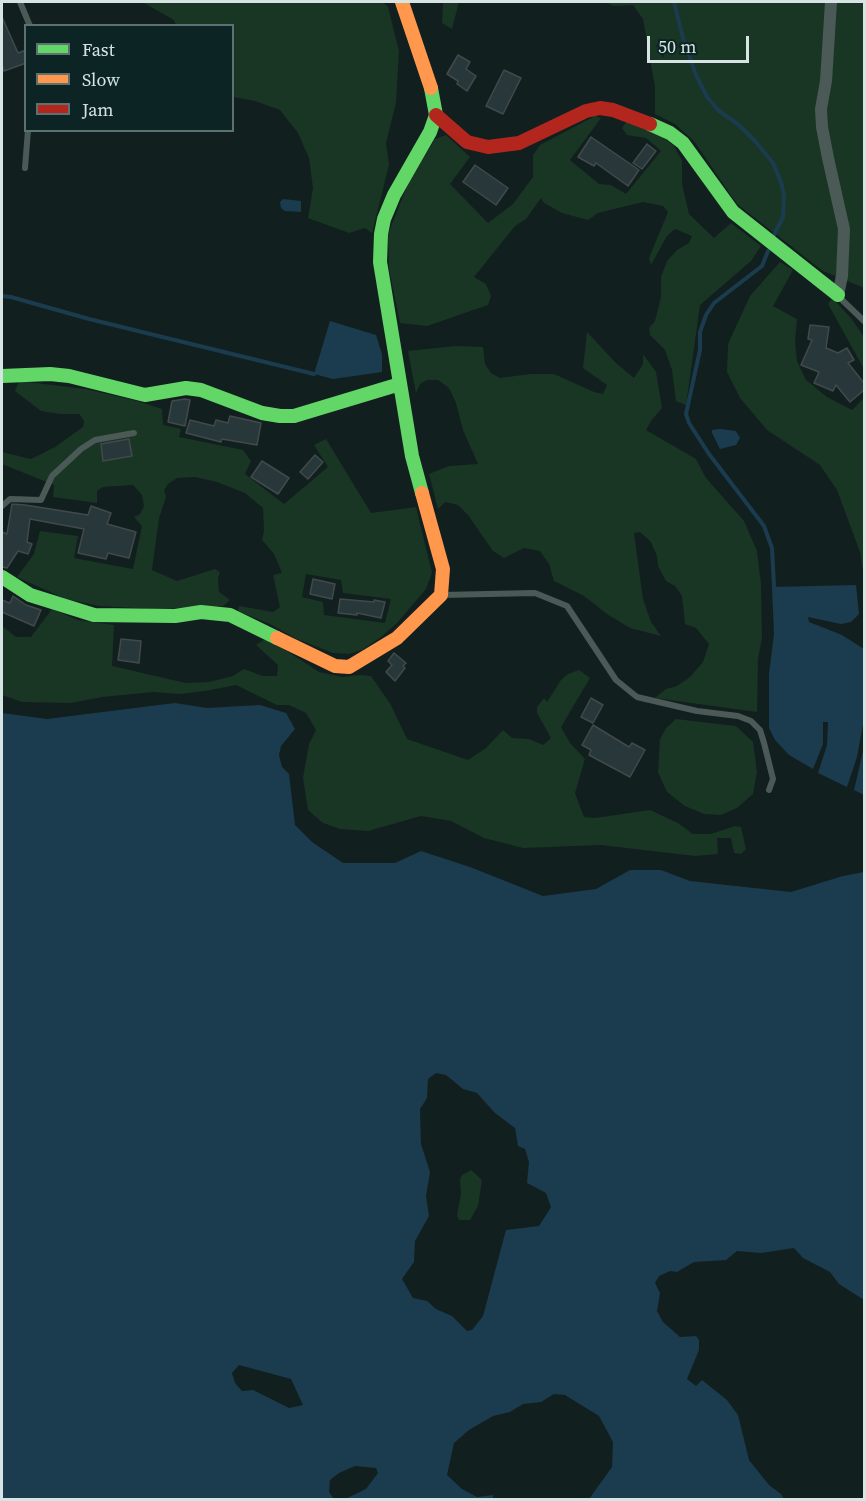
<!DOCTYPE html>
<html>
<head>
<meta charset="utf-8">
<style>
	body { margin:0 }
	#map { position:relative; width:866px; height:1501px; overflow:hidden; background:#121f1f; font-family:"Source Serif 4",serif }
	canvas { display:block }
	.frame { position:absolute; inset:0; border:3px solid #d7e4e4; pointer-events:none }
	.legend { position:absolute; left:24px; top:24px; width:210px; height:108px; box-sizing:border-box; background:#0d2424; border:2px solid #5e7171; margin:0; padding:8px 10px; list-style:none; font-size:18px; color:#d7e4e4 }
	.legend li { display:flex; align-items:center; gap:12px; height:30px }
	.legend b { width:30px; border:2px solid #5e7171 }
	.scale { position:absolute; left:647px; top:36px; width:102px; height:27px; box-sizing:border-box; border:3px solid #d7e4e4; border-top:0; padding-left:8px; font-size:18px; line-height:21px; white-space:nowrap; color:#d7e4e4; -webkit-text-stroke:4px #0d2424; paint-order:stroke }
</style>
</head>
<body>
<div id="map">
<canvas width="866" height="1501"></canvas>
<div class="frame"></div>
<ul class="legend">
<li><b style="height:8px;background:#63d668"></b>Fast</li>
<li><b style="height:8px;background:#ff974d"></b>Slow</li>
<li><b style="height:8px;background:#b3261e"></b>Jam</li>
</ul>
<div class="scale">50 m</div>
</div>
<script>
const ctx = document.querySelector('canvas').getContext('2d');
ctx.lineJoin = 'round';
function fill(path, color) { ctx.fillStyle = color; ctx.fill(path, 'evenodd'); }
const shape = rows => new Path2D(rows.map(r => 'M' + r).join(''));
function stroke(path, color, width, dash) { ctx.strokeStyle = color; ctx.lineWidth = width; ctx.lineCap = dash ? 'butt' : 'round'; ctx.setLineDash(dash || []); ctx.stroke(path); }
fill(shape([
	[126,2,383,2,388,7,399,51,396,103,386,143,389,165,372,233,365,228,349,233,308,218,313,188,309,158,298,133,280,110,255,101,233,97,232,26,176,25,174,20,144,3],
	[443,2,459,2,452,29,442,23],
	[606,2,864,2,864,288,823,271,737,204,694,141,675,124,655,114,655,87,643,19,633,5,613,6],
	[595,116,601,118,570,160,599,184,611,185,626,194,661,151,646,138,627,135,622,128,627,121,661,135,674,146,682,161,682,184,689,214,714,238,731,223,761,246,751,261,700,305,686,405,676,401,672,370,665,350,650,335,649,328,655,321,661,297,661,277,667,261,677,250,689,243,692,236,675,229,667,236,651,265,649,258,668,212,663,206,643,202,598,213,588,220,562,213,544,203,541,198,526,219,515,226,474,277,486,284,491,296,488,305,427,326,400,323,389,269,388,234,408,184,435,139,446,135,470,157,450,184,488,223,513,204,533,177,533,155,540,145],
	[780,262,793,270,773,306,797,319,795,341,797,361,806,380,827,397,852,410,864,398,864,576,860,552,837,490,820,465,767,430,740,398,727,372,728,344,750,296],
	[832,298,851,318,864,337,864,369,828,304],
	[587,332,617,364,634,378,643,364,643,354,656,372,662,408,651,421,646,430,696,459,706,478,744,521,757,551,761,584,762,638,758,659,757,712,655,698,666,689,677,686,690,677,703,662,709,644,696,628,685,624,682,596,675,586,666,581,658,566,657,556,651,542,640,532,634,533,643,599,651,622,661,636,630,628,607,614,584,596,554,581,549,564,540,551,524,548,504,558,493,551,468,515,458,505,445,502,438,509,429,474,449,466,478,464,463,430,456,403,449,388,438,380,427,380,420,384,416,393,408,351,456,346,483,347,485,364,491,373,500,378,531,374,554,374,594,392,603,394,607,385,583,368],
	[19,381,86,389,137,401,162,409,163,425,181,429,179,437,243,450,251,461,245,474,284,504,328,467,314,445,326,439,371,513,416,507,432,573,426,589,397,623,381,637,362,650,349,654,333,653,297,639,270,624,238,611,239,606,273,612,280,607,273,575,282,573,274,554,262,540,264,531,263,508,245,493,217,482,195,477,177,478,168,484,164,490,166,497,159,518,152,570,177,581,215,569,220,572,218,578,219,592,230,600,223,606,154,609,99,606,66,599,17,577,34,554,40,531,78,536,74,558,133,569,142,526,134,517,140,514,144,506,142,495,133,485,103,487,97,491,97,503,53,497,54,485,2,464,2,452,31,459,55,447,83,427,84,421,79,414,60,414,41,411,15,391],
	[306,574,341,580,343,593,391,599,385,623,324,615,323,602,302,597],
	[52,609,78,620,114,625,112,666,186,683,209,682,233,676,244,669,263,676,277,676,278,665,256,645,265,639,287,651,319,672,342,677,360,675,371,676,391,705,407,739,468,760,486,748,503,730,512,738,529,739,543,745,551,738,537,713,537,707,544,698,547,702,561,680,568,674,579,670,590,678,561,727,570,743,585,759,575,793,584,817,595,818,650,810,678,823,693,834,711,834,735,826,741,827,746,849,741,854,734,853,731,838,717,838,718,854,695,856,601,845,523,848,484,838,451,821,421,816,368,831,340,829,323,823,308,810,303,778,309,744,316,730,306,713,289,705,277,705,236,685,205,691,180,694,154,692,102,697,71,703,22,702,2,695,2,626,16,637,31,637],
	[676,719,736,726,753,742,757,772,753,794,737,808,721,815,704,814,685,806,667,792,658,772,660,739,666,728],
	[471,1170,482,1180,478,1206,470,1220,459,1220,457,1215,461,1194,460,1179,462,1175]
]), '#193624');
fill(shape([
	[283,199,301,201,301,212,285,211,281,208,280,202],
	[330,321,376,335,382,354,382,372,333,379,314,374],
	[720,429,736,431,740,438,736,445,720,449,712,433,712,430],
	[856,585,859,614,851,622,841,624,808,617,809,622,842,635,864,649,864,719,857,757,847,787,818,773,827,745,828,722,823,722,823,744,813,769,789,755,775,740,769,728,769,674,774,634,772,587],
	[175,703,207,708,260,705,286,713,295,729,281,746,279,755,282,767,289,774,295,825,312,842,343,863,395,863,421,851,470,867,543,896,596,889,630,870,661,870,690,881,791,892,843,876,864,872,864,1300,839,1284,830,1272,803,1258,794,1248,761,1253,737,1251,726,1260,694,1262,677,1272,670,1271,659,1276,655,1283,660,1293,657,1311,663,1322,680,1337,696,1336,699,1340,699,1350,687,1379,696,1386,702,1380,727,1400,738,1415,749,1460,769,1485,781,1494,784,1499,585,1499,589,1499,612,1467,613,1442,599,1416,565,1395,554,1394,541,1402,523,1404,510,1412,493,1416,469,1430,454,1443,447,1475,462,1489,477,1497,493,1495,493,1499,345,1499,366,1489,378,1473,376,1468,355,1466,339,1473,330,1480,329,1492,334,1499,337,1499,2,1499,2,713,47,719],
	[436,1073,446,1075,463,1089,477,1093,495,1113,515,1128,518,1146,525,1149,529,1162,527,1183,546,1193,551,1207,539,1226,506,1230,483,1316,472,1330,467,1331,452,1316,436,1309,427,1301,413,1298,402,1279,414,1262,415,1241,429,1216,426,1196,430,1172,421,1144,420,1109,427,1098,428,1079],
	[239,1365,291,1379,303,1405,289,1408,253,1390,242,1391,235,1383,232,1373],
	[864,747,864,795,854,790]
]), '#1b3b4f');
stroke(shape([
	[674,2,683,38,696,75,707,97,719,111,739,125,755,141,773,163,781,182,784,195,783,217,774,235],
	[768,251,762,266,714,303,706,315,700,332,700,350,686,414,689,423,709,454,764,526,772,548,774,586],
	[2,296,11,297,89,319,314,374]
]), '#1b3b4f', 4);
const building = shape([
	[2,17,18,53,26,50,26,63,4,71,2,65,2,17],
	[458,55,470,62,466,69,476,76,467,91,457,84,458,81,447,74,458,55],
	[504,70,521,78,503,114,486,106,504,70],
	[591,137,639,170,628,186,596,163,594,166,578,157,591,137],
	[647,144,656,151,642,169,633,163,647,144],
	[475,165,508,188,496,205,463,182,475,165],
	[810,325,829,327,826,348,838,353,847,348,854,360,848,363,864,383,864,390,850,402,836,385,833,391,814,383,819,372,801,365,812,340,808,339,810,325],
	[185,399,190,400,185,426,168,422,172,401,185,399],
	[230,416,261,423,257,445,222,439,221,442,186,433,190,420,214,426,216,420,228,423,230,416],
	[129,439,132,456,103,461,101,444,129,439],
	[315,455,323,462,308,479,300,472,315,455],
	[262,461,289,478,278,494,251,477,262,461],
	[12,504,25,505,88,515,91,506,111,513,107,524,136,532,129,558,108,553,106,559,78,553,84,529,30,519,27,542,32,544,28,554,18,551,7,568,2,567,2,532,7,534,12,504],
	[313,579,335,584,332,599,310,594,313,579],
	[13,596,26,605,41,610,34,626,2,612,2,600,10,603,13,596],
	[340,599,374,602,374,600,385,602,381,618,357,613,357,615,338,613,340,599],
	[121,639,141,641,139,663,118,660,121,639],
	[394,653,406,663,403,666,405,668,395,681,386,672,392,665,388,661,394,653],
	[591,698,603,705,593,723,581,717,591,698],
	[593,725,629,747,632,743,645,750,630,777,589,755,591,750,582,745,593,725]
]);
fill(building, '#28373a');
stroke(building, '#414a4b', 1.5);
stroke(shape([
	[20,2,30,26],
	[25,168,28,130],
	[838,296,864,321],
	[2,506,10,499,41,500,52,476,81,449,95,440,134,433],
	[441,595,535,593,567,606,616,680,637,697,697,711,738,716,751,721,760,730,764,743,773,779,769,790]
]), '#4c5a57', 6);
stroke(shape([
	[831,2,826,81,821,109,822,127,828,158,844,229,842,276,838,295]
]), '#4c5a57', 12);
stroke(shape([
	[650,124,670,133,683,143,733,212,838,295],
	[2,376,50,374,69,376,145,395,186,388,201,390,262,413,280,416,294,416,400,384],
	[422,493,412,456,380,262,381,234,384,219,394,195,430,132,436,115,431,88],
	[2,577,30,595,94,615,175,616,201,612,230,615,277,638]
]), '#63d668', 14);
stroke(shape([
	[402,2,431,88],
	[277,638,335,666,349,667,397,638,441,595,443,569,422,493]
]), '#ff974d', 14);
stroke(shape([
	[436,115,467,142,488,147,519,143,586,111,600,108,613,110,650,124]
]), '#b3261e', 14);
</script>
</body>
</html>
